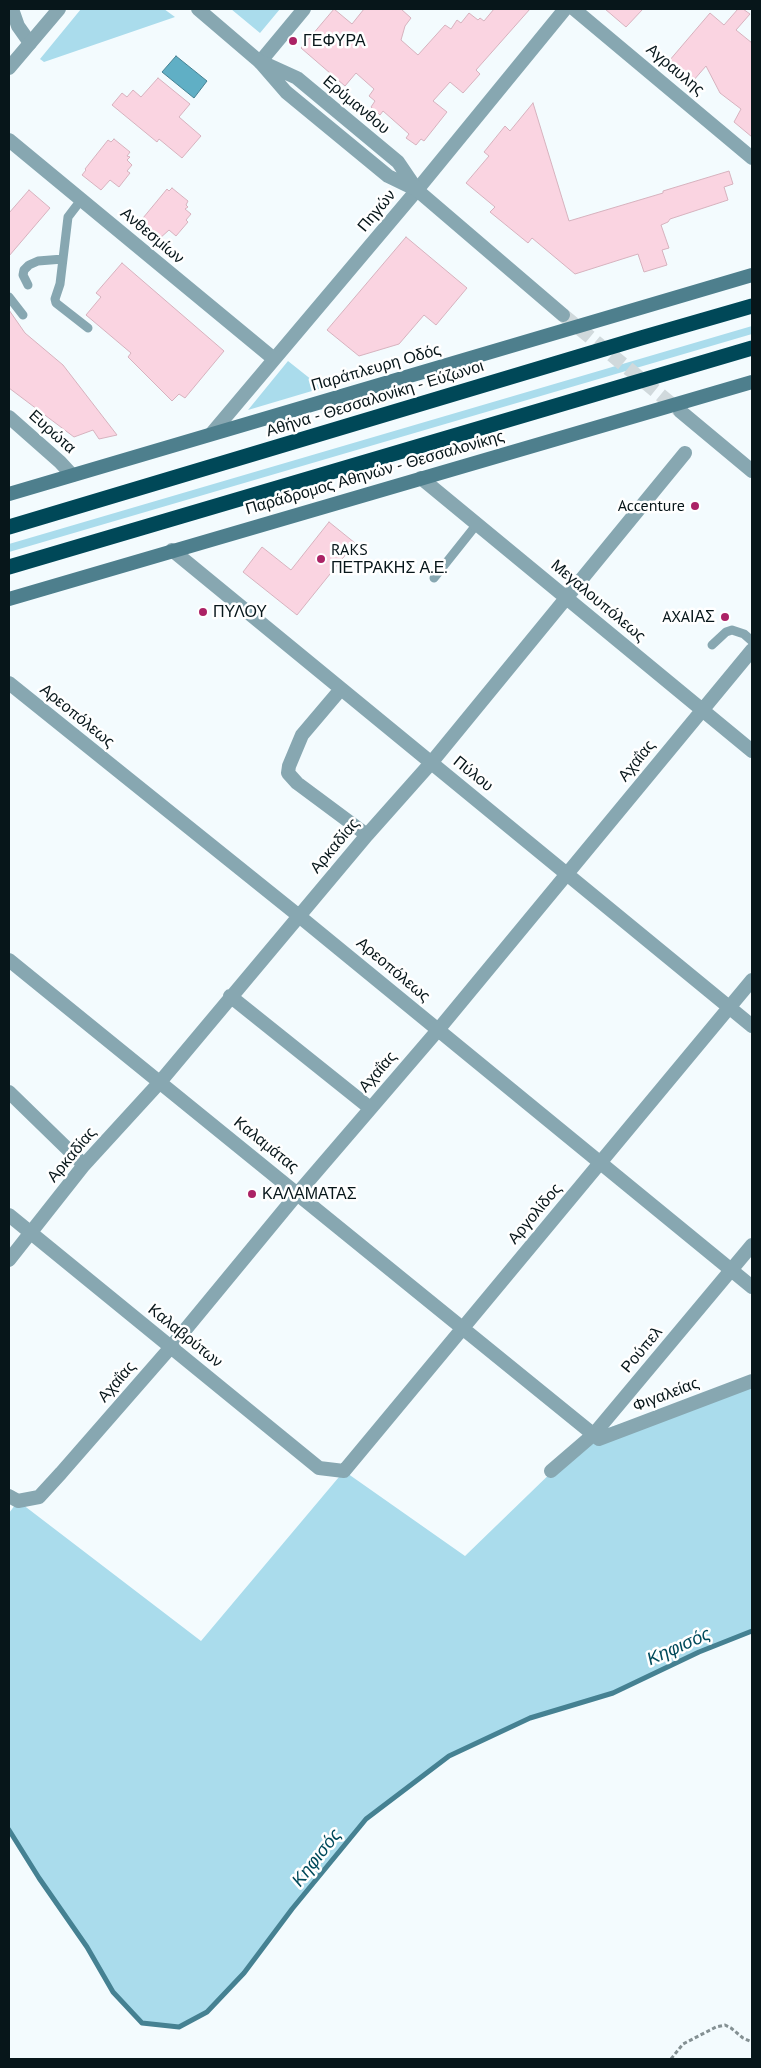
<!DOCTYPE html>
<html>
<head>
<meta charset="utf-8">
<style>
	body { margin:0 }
	#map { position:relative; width:761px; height:2068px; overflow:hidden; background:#f3fbfe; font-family:"PT Sans",sans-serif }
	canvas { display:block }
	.frame { position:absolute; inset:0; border:10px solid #07161a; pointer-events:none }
</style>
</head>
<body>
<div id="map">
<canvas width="761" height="2068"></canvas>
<div class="frame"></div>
</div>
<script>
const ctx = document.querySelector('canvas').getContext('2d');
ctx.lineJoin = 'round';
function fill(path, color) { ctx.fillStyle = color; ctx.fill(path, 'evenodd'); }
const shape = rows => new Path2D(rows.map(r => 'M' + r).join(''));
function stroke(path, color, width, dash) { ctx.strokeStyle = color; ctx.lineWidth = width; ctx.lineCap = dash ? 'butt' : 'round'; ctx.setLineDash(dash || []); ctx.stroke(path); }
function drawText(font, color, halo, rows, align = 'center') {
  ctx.font = font + ' "PT Sans",sans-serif'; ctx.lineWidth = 5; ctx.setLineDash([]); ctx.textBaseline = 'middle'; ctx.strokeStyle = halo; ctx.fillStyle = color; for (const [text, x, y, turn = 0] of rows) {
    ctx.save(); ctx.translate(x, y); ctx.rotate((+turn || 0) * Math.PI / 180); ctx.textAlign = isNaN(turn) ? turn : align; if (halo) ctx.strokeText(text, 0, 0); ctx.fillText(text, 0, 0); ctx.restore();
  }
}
fill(shape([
	[81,9,164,9,175,17,44,62,40,59],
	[231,9,280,9,260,33],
	[752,326,752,334,9,552,9,544],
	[288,361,322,388,248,410],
	[752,1382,752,1631,699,1652,613,1693,530,1718,449,1756,366,1819,292,1909,244,1973,207,2012,179,2027,142,2023,113,1992,87,1947,39,1878,9,1830,9,1513,18,1501,201,1641,344,1471,465,1556,592,1433]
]), '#aadcec');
const water = shape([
	[176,56,207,81,194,98,162,72,176,56]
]);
fill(water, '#60afc5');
stroke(water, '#458192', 1);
stroke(shape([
	[9,1830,39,1878,87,1947,113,1992,142,2023,179,2027,207,2012,244,1973,292,1909,366,1819,449,1756,530,1718,613,1693,699,1652,752,1631]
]), '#458192', 5);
const building = shape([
	[334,9,352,24,364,9,401,9,411,18,405,26,401,40,418,55,445,25,451,29,457,20,461,23,469,13,478,20,480,18,484,21,494,9,530,9,476,70,480,74,463,93,450,82,433,101,447,112,424,141,421,139,416,145,406,138,409,134,383,111,380,115,371,107,375,101,369,96,374,89,356,73,345,86,301,48,334,9],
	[605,9,643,9,626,27,605,9],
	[738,9,743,9,750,14,736,30,752,43,752,137,734,122,741,109,720,93,706,66,693,81,669,61,710,13,724,25,738,9],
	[158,78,190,104,179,117,201,136,182,158,159,139,157,142,112,105,122,93,127,97,133,90,141,97,158,78],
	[533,103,569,221,663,193,663,191,729,171,733,184,724,187,728,200,670,219,668,222,661,225,669,248,662,250,667,265,644,272,638,254,575,274,532,238,528,243,490,212,495,207,466,183,489,156,484,152,505,126,510,131,533,103],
	[114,139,130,152,127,156,130,157,127,160,132,165,127,171,130,173,119,187,110,180,101,190,82,175,86,170,85,169,108,140,111,142,114,139],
	[172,188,188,201,186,205,188,207,185,209,191,214,186,220,188,222,176,236,169,230,159,239,140,224,145,219,143,218,167,189,169,191,172,188],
	[29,190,50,208,9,256,9,213,29,190],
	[406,237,467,288,436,325,424,315,399,344,359,356,327,330,406,237],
	[122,263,224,351,185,398,179,394,172,401,128,357,131,353,86,315,101,297,96,293,122,263],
	[9,310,25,333,63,365,117,435,99,439,93,430,74,437,9,388,9,310],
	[329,522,355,543,297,615,243,572,262,547,291,570,329,522]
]);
fill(building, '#fad4e1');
stroke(building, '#d6b2be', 1);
stroke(shape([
	[563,315,680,411]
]), '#d0d9dc', 14, [14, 7]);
stroke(shape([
	[671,2059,683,2044,716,2027,725,2025,731,2028,743,2038,752,2042]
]), '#849093', 3, [4, 2.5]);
stroke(shape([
	[81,200,68,217,60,284,55,299,56,303,88,328],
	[28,285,23,275,24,270,29,265,38,261,63,259],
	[9,297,23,315],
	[434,578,477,524],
	[712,645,726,632,732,630,744,634,752,641]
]), '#87a7b1', 9);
stroke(shape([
	[12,9,18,26,30,43]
]), '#87a7b1', 14);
stroke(shape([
	[574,9,752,158],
	[260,62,304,9],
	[9,68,59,9],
	[9,140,274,359],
	[9,417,60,462,72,475],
	[212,433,417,190,565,9],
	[421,478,752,751],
	[172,550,752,1026],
	[9,683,299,916,752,1287],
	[341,689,302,735,289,766,288,773,297,783,367,835],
	[9,960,599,1439,752,1381],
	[230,996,370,1108],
	[9,1092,84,1165],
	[9,1215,319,1468,344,1471,752,980],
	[9,1260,84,1165,160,1082,367,835,431,763,685,453],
	[551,1471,594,1434,752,1245],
	[9,1496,18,1501,39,1497,61,1473,171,1347,298,1193,438,1030,752,650]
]), '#87a7b1', 14);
stroke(shape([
	[198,9,260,62,286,92,388,176,417,190,563,315],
	[264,63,297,78,398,162,417,190],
	[680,411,752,471]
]), '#87a7b1', 14);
stroke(shape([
	[9,494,752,275],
	[9,599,752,382]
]), '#4e7f8d', 14);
stroke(shape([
	[9,527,641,338,752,306],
	[9,567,752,348]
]), '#004858', 15);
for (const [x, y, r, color] of [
	[293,41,5,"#ab2265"],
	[695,506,5,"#ab2265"],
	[321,559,5,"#ab2265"],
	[203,612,5,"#ab2265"],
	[725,617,5,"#ab2265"],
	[252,1194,5,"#ab2265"]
]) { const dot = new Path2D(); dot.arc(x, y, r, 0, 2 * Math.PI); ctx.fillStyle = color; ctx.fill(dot); stroke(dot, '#fff', 2); }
drawText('16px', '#07161a', '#fff', [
	["ΓΕΦΥΡΑ",303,41],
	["Accenture",685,506,"right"],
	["RAKS",331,550],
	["ΠΕΤΡΑΚΗΣ Α.Ε.",331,568],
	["ΠΥΛΟΥ",213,612],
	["AXAΙΑΣ",715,617,"right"],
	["ΚΑΛΑΜΑΤΑΣ",262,1194]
], 'left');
drawText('16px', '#07161a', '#fff', [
	["Αγραυλης",675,70,40],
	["Ερύμανθου",356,105,40],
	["Πηγών",377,211,-50],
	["Ανθεσμίων",152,236,40],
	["Παράπλευρη Οδός",376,368,-16],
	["Αθήνα - Θεσσαλονίκη - Εύζωνοι",375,399,-17],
	["Ευρώτα",52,432,42],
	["Παράδρομος Αθηνών - Θεσσαλονίκης",375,473,-16],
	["Μεγαλουπόλεως",598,601,40],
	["Αρεοπόλεως",77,716,39],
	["Αχαΐας",637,761,-51],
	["Πύλου",473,774,39],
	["Αρκαδίας",335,846,-50],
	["Αρεοπόλεως",393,970,40],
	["Αχαΐας",378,1072,-49],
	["Καλαμάτας",266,1145,39],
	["Αρκαδίας",72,1155,-50],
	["Αργολίδος",535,1214,-50],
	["Καλαβρύτων",185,1336,39],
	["Ρούπελ",642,1350,-50],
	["Αχαΐας",117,1382,-49],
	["Φιγαλείας",666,1395,-21]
]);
drawText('italic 18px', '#004a5b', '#fff', [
	["Κηφισός",679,1647,-24],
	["Κηφισός",317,1858,-52]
]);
</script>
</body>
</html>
